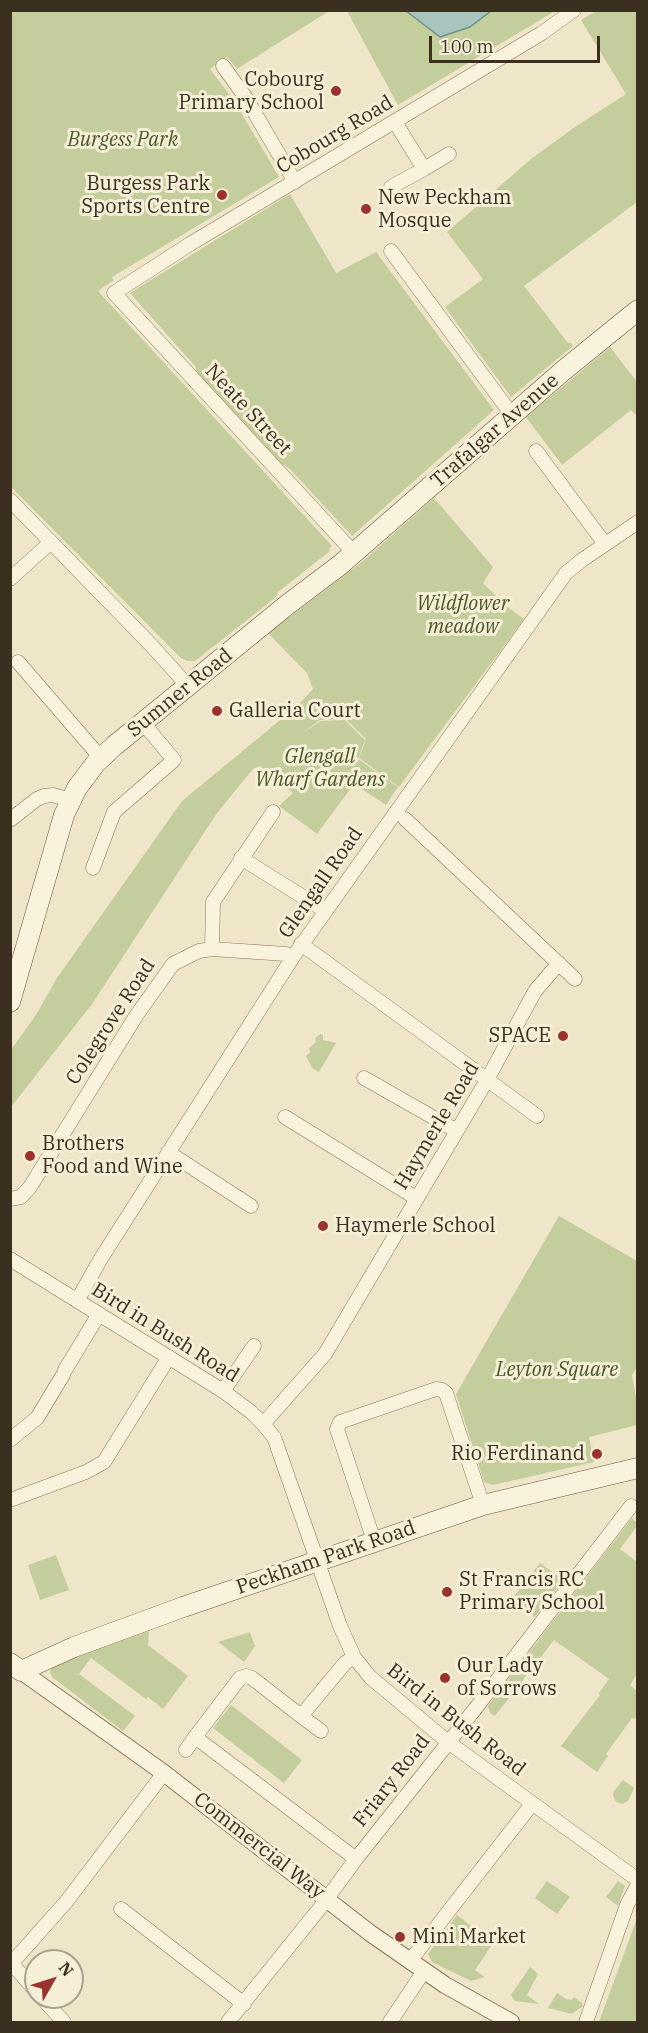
<!DOCTYPE html>
<html>
<head>
<meta charset="utf-8">
<style>
	body { margin:0 }
	#map { position:relative; width:648px; height:2033px; overflow:hidden; background:#efe5c8; font-family:"IBM Plex Serif",serif }
	canvas { display:block }
	.frame { position:absolute; inset:0; border:12px solid #3b2f20; pointer-events:none }
	.north { position:absolute; left:24px; top:1949px; width:60px; height:60px; box-sizing:border-box; background:#f6efd8; border:2px solid #aba28e; border-radius:50%; rotate:51deg; font-size:16px; font-weight:700; line-height:24px; text-align:center; color:#3b2f20 }
	.north::after { content:''; display:block; margin:auto; width:21px; height:27px; background:#9a332d; clip-path:polygon(50% 0,100% 100%,50% 72%,0 100%) }
	.scale { position:absolute; left:429px; top:36px; width:171px; height:27px; box-sizing:border-box; border:3px solid #3b2f20; border-top:0; padding-left:8px; font-size:18px; line-height:21px; white-space:nowrap; color:#3b2f20; -webkit-text-stroke:4px #f6efd8; paint-order:stroke }
</style>
</head>
<body>
<div id="map">
<canvas width="648" height="2033"></canvas>
<div class="frame"></div>
<div class="north">N</div>
<div class="scale">100 m</div>
</div>
<script>
const ctx = document.querySelector('canvas').getContext('2d');
ctx.lineJoin = 'round';
function fill(path, color) { ctx.fillStyle = color; ctx.fill(path, 'evenodd'); }
const shape = rows => new Path2D(rows.map(r => 'M' + r).join(''));
function stroke(path, color, width, dash) { ctx.strokeStyle = color; ctx.lineWidth = width; ctx.lineCap = dash ? 'butt' : 'round'; ctx.setLineDash(dash || []); ctx.stroke(path); }
function drawText(font, color, halo, rows, align = 'center') {
  ctx.font = font + ' "IBM Plex Serif",serif'; ctx.lineWidth = 6; ctx.setLineDash([]); ctx.textBaseline = 'middle'; ctx.strokeStyle = halo; ctx.fillStyle = color; for (const [text, x, y, turn = 0] of rows) {
    ctx.save(); ctx.translate(x, y); ctx.rotate((+turn || 0) * Math.PI / 180); ctx.textAlign = isNaN(turn) ? turn : align; if (halo) ctx.strokeText(text, 0, 0); ctx.fillText(text, 0, 0); ctx.restore();
  }
}
fill(shape([
	[10,11,329,11,237,69,227,57,210,69,235,102,279,177,112,277,114,280,98,291,332,546,329,549,330,551,278,592,276,597,195,661,187,661,181,658,11,487],
	[347,11,555,11,398,105],
	[596,11,637,11,637,202,524,286,568,343,571,343,573,346,511,397,445,307,483,279,447,232,531,159,575,127,626,94,581,20],
	[290,194,336,273,376,252,494,410,352,536,290,469,276,460,196,373,196,367,130,293],
	[610,347,637,382,637,416,631,410,562,465,526,417],
	[434,498,493,567,483,583,506,606,524,619,399,787,359,758,366,739,346,719,320,720,301,734,321,721,345,720,365,740,358,759,398,787,386,805,354,784,317,834,279,806,293,793,260,766,253,769,217,813,92,1004,11,1107,10,1051,36,1015,57,978,182,801,296,707,313,689,307,673,268,633,362,562],
	[321,1034,323,1035,323,1040,336,1043,319,1072,312,1068,306,1056,310,1052,309,1048,316,1042,315,1038],
	[559,1216,637,1261,637,1367,632,1375,637,1403,637,1425,589,1437,594,1462,493,1485,484,1482,456,1394],
	[632,1518,637,1523,637,1526,620,1549,637,1562,637,1674,630,1685,637,1691,637,1715,635,1719,632,1718,606,1754,608,1756,597,1772,561,1746,600,1695,599,1693,609,1679,554,1640,495,1716,490,1713,488,1706],
	[56,1555,69,1590,40,1600,28,1565],
	[540,1563,563,1580,535,1617,512,1599],
	[149,1631,148,1645,188,1676,163,1709,148,1697,146,1699,91,1658,79,1674,135,1716,123,1731,52,1677,50,1672,53,1665],
	[250,1632,255,1646,244,1662,218,1642],
	[231,1705,302,1760,284,1783,213,1728],
	[623,1780,634,1788,628,1801,622,1804,616,1802,613,1795,614,1791],
	[547,1881,570,1897,557,1914,535,1898],
	[618,1881,625,1886,618,1906,606,1897],
	[457,1915,493,1943,475,1970,485,1977,471,1981,432,1962,428,1954],
	[636,1921,638,1922,637,2022,599,2022],
	[530,1967,538,1974,527,1995,539,2004,515,2001,511,1995],
	[557,1993,566,1999,571,2000,574,1997,582,2003,583,2006,572,2014,548,2008]
]), '#c4cd9c');
const water = shape([
	[406,11,491,11,470,27,440,37,406,11]
]);
fill(water, '#a9c3bd');
stroke(water, '#6f918b', 1.5);
const minor = shape([
	[223,66,246,98,295,182],
	[395,122,424,169,449,154],
	[391,187,424,169],
	[391,251,512,415],
	[536,451,605,544],
	[10,500,152,646,188,686],
	[354,553,114,293,190,244,542,33,574,10],
	[10,579,51,542],
	[18,662,101,758],
	[405,819,575,979],
	[10,820,37,799,44,796,53,795,70,800],
	[241,858,324,910],
	[93,868,114,812,174,760,143,723],
	[301,944,537,1116],
	[212,949,213,902,273,812],
	[364,1078,457,1131],
	[285,1117,416,1198],
	[168,1152,251,1206],
	[10,1199,21,1197,30,1187,136,1016,173,964,199,951,212,949,286,954,293,957],
	[10,1259,223,1391,251,1412,263,1424,274,1437,340,1626,354,1657,370,1677,448,1742,638,1880],
	[77,1301,100,1260,293,957,566,573,582,560,638,522],
	[65,1370,99,1314],
	[223,1391,254,1346],
	[263,1424,325,1354,487,1080,535,991,559,963],
	[10,1440,37,1418,63,1375],
	[10,1500,86,1472,104,1462,169,1357],
	[374,1541,337,1429,340,1422,436,1389,442,1390,446,1393,483,1505],
	[354,1657,345,1663,301,1716,252,1678,246,1676,240,1678,195,1737,356,1859],
	[301,1716,321,1731],
	[186,1750,195,1737],
	[121,1909,244,2004],
	[410,1961,532,1804],
	[12,1964,36,1991],
	[10,1965,66,1902,164,1773],
	[41,1997,64,2022],
	[228,2022,320,1908,356,1859,475,1709,631,1506],
	[390,2022,424,1971],
	[586,2022,627,1905,638,1884]
]);
const tertiary = shape([
	[21,1671,164,1773,370,1933,445,1985,511,2022]
]);
const secondary = shape([
	[10,1002,64,815,77,788,95,764,114,746,287,605,340,565,564,370,638,310],
	[10,1663,21,1671,74,1647,183,1607,483,1505,638,1468]
]);
stroke(minor, '#8b785d', 15);
stroke(tertiary, '#8b785d', 18);
stroke(secondary, '#6d5940', 21);
stroke(minor, '#f9f2dc', 14);
stroke(tertiary, '#f9f2dc', 16);
stroke(secondary, '#f9f2dc', 20);
for (const [x, y, r, color] of [
	[336,91,6,"#9a332d"],
	[222,195,6,"#9a332d"],
	[366,209,6,"#9a332d"],
	[217,711,6,"#9a332d"],
	[563,1036,6,"#9a332d"],
	[30,1156,6,"#9a332d"],
	[323,1226,6,"#9a332d"],
	[597,1454,6,"#9a332d"],
	[447,1592,6,"#9a332d"],
	[445,1678,6,"#9a332d"],
	[400,1937,6,"#9a332d"]
]) { const dot = new Path2D(); dot.arc(x, y, r, 0, 2 * Math.PI); ctx.fillStyle = color; ctx.fill(dot); stroke(dot, '#f6efd8', 2); }
drawText('20px', '#3b2f20', '#f6efd8', [
	["Cobourg",324,80,"right"],
	["Primary School",324,103,"right"],
	["Burgess Park",210,184,"right"],
	["Sports Centre",210,207,"right"],
	["New Peckham",378,198],
	["Mosque",378,221],
	["Galleria Court",229,711],
	["SPACE",551,1036,"right"],
	["Brothers",42,1144],
	["Food and Wine",42,1167],
	["Haymerle School",335,1226],
	["Rio Ferdinand",585,1454,"right"],
	["St Francis RC",459,1580],
	["Primary School",459,1603],
	["Our Lady",457,1666],
	["of Sorrows",457,1689],
	["Mini Market",412,1937]
], 'left');
drawText('20px', '#3b2f20', '#f6efd8', [
	["Cobourg Road",335,135,-31],
	["Neate Street",248,410,47],
	["Trafalgar Avenue",495,431,-41],
	["Sumner Road",180,693,-39],
	["Glengall Road",321,883,-55],
	["Colegrove Road",111,1022,-57],
	["Haymerle Road",437,1126,-59],
	["Bird in Bush Road",165,1333,32],
	["Peckham Park Road",326,1558,-19],
	["Bird in Bush Road",456,1720,38],
	["Friary Road",392,1781,-52],
	["Commercial Way",259,1846,38]
]);
drawText('italic 20px', '#495827', '#f6efd8', [
	["Burgess Park",123,140],
	["Wildflower",463,604],
	["meadow",463,627],
	["Glengall",320,757],
	["Wharf Gardens",320,780],
	["Leyton Square",557,1370]
]);
</script>
</body>
</html>
